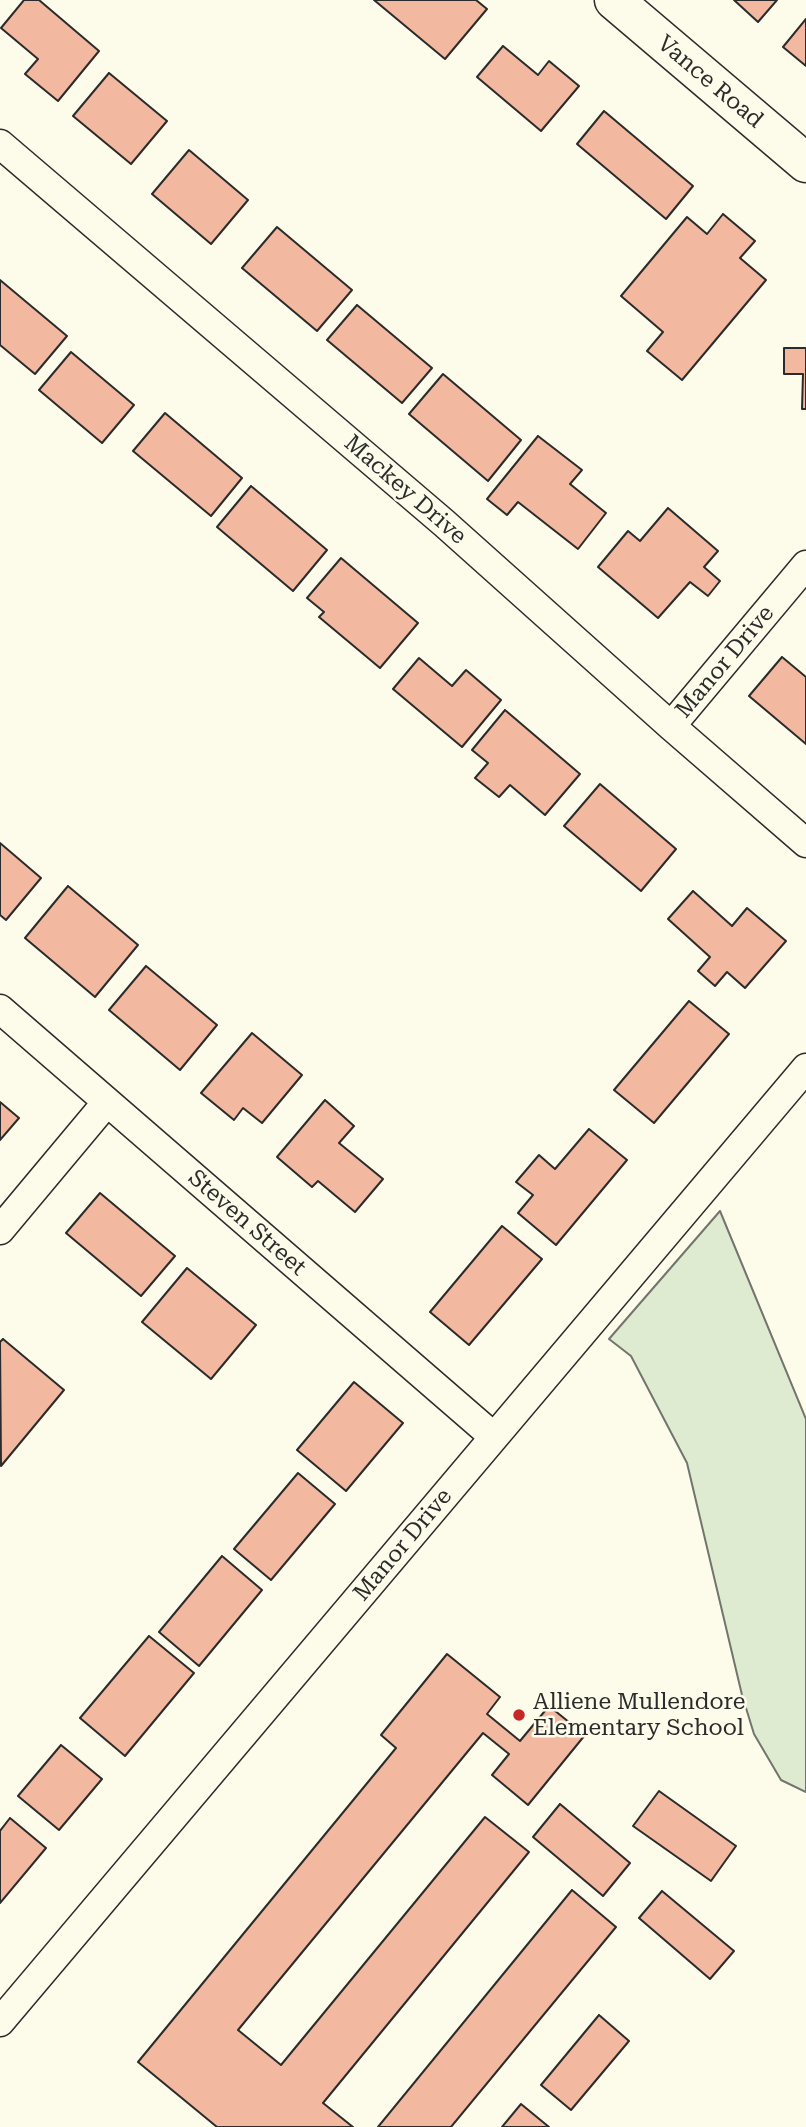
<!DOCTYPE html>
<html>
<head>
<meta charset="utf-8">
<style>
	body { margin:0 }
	canvas { display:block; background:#fdfbea }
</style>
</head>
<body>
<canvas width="806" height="2127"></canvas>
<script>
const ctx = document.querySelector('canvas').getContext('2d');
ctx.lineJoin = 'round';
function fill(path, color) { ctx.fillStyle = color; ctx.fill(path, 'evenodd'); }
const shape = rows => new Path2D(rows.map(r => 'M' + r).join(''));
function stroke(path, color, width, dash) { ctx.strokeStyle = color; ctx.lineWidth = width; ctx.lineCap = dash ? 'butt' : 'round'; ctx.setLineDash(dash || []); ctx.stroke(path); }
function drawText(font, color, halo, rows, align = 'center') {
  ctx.font = font + ' "Roboto Serif",serif'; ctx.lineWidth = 5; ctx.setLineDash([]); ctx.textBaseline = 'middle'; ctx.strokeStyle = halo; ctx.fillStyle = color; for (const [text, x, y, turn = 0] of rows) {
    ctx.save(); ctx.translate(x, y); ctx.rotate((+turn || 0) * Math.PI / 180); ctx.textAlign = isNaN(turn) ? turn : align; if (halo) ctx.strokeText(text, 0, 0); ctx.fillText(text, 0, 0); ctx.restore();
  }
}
const green = shape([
	[720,1211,806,1419,806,1792,781,1780,754,1734,742,1695,687,1463,631,1356,609,1339,720,1211]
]);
fill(green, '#deebd1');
stroke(green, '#74746e', 2);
const building = shape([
	[24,0,39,0,99,51,58,101,25,74,38,59,1,28,24,0],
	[374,0,476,0,487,9,445,59,374,0],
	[734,0,777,0,758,22,734,0],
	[806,19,806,66,783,47,806,19],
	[503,46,538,75,549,61,579,86,541,131,477,77,503,46],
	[109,73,167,121,131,164,73,116,109,73],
	[604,111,693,186,666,219,577,144,604,111],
	[189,150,248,200,211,244,152,194,189,150],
	[723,214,755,241,740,258,766,280,682,380,647,351,663,332,621,296,687,217,707,234,723,214],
	[277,227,352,290,317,331,242,268,277,227],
	[0,280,67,336,35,374,0,345,0,280],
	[357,305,432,368,402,403,327,340,357,305],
	[784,348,806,348,806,409,802,409,803,374,784,374,784,348],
	[71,352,134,405,102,443,39,390,71,352],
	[443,374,521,440,488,481,409,414,443,374],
	[165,413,242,478,211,516,133,451,165,413],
	[538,436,582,470,570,484,606,513,578,549,518,502,507,515,487,499,538,436],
	[251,486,327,550,293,591,217,527,251,486],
	[668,508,718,551,704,567,720,581,708,596,690,582,658,618,598,567,628,531,640,541,668,508],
	[341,558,418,623,380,668,319,617,324,612,307,598,341,558],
	[782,657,806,677,806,744,749,696,782,657],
	[419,658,452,686,466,670,501,700,462,747,393,689,419,658],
	[505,710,580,774,545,815,510,785,499,797,475,778,488,763,472,750,505,710],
	[600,784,676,849,641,891,564,826,600,784],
	[0,843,41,878,6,920,0,915,0,843],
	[68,886,138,945,95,997,25,938,68,886],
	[693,891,732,926,747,908,786,941,745,988,727,972,715,986,698,971,710,957,668,919,693,891],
	[146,966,217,1025,180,1070,109,1010,146,966],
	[689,1001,729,1034,654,1123,614,1090,689,1001],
	[252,1033,302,1075,262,1123,243,1108,234,1120,201,1093,252,1033],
	[325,1100,354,1126,339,1143,383,1179,355,1212,318,1181,312,1187,277,1157,325,1100],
	[0,1102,19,1118,0,1140,0,1102],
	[589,1129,627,1160,556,1245,518,1213,533,1195,516,1182,539,1155,555,1169,589,1129],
	[100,1193,175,1256,141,1296,66,1233,100,1193],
	[502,1226,542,1259,469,1345,430,1312,502,1226],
	[187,1268,256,1325,211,1379,142,1322,187,1268],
	[3,1339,64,1390,1,1466,0,1342,3,1339],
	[354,1382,403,1423,346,1491,297,1450,354,1382],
	[298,1473,335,1504,271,1580,234,1549,298,1473],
	[222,1556,262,1590,199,1666,159,1632,222,1556],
	[149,1636,194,1673,125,1756,80,1718,149,1636],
	[447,1654,500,1697,487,1714,520,1741,549,1706,585,1735,528,1805,492,1775,509,1754,483,1733,238,2030,281,2065,485,1817,529,1852,323,2103,353,2127,217,2127,138,2062,396,1748,381,1735,447,1654],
	[61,1745,102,1779,59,1830,18,1796,61,1745],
	[659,1791,736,1846,711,1881,633,1826,659,1791],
	[560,1804,630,1863,603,1896,533,1837,560,1804],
	[10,1818,46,1848,0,1903,0,1831,10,1818],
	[572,1890,616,1927,451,2127,378,2127,572,1890],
	[662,1891,734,1951,710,1979,639,1918,662,1891],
	[599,2015,629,2041,571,2110,541,2085,599,2015],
	[521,2104,549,2127,502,2127,521,2104]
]);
fill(building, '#f2b8a0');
stroke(building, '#2b2b2b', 2);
const street = shape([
	[0,144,444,523,671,726,806,843],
	[671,726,806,565],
	[0,1009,494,1437],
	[0,1230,107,1102],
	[0,2022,806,1068]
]);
const secondary = shape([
	[614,0,806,163]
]);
stroke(street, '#2b2b2b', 31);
stroke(secondary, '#2b2b2b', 41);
stroke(street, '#fdfbea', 28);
stroke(secondary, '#fdfbea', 38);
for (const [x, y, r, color] of [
	[519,1715,7,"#c62828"]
]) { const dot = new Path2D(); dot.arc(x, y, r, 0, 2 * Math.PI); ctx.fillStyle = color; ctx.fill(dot); stroke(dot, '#fdfbea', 2.5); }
drawText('23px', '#2b2b2b', '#fdfbea', [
	["Vance Road",710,82,40],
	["Mackey Drive",405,490,41],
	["Manor Drive",725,662,-50],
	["Steven Street",247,1223,41],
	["Manor Drive",403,1545,-50]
]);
drawText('23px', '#2b2b2b', '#fdfbea', [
	["Alliene Mullendore",533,1702],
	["Elementary School",533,1728]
], 'left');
</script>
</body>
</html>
